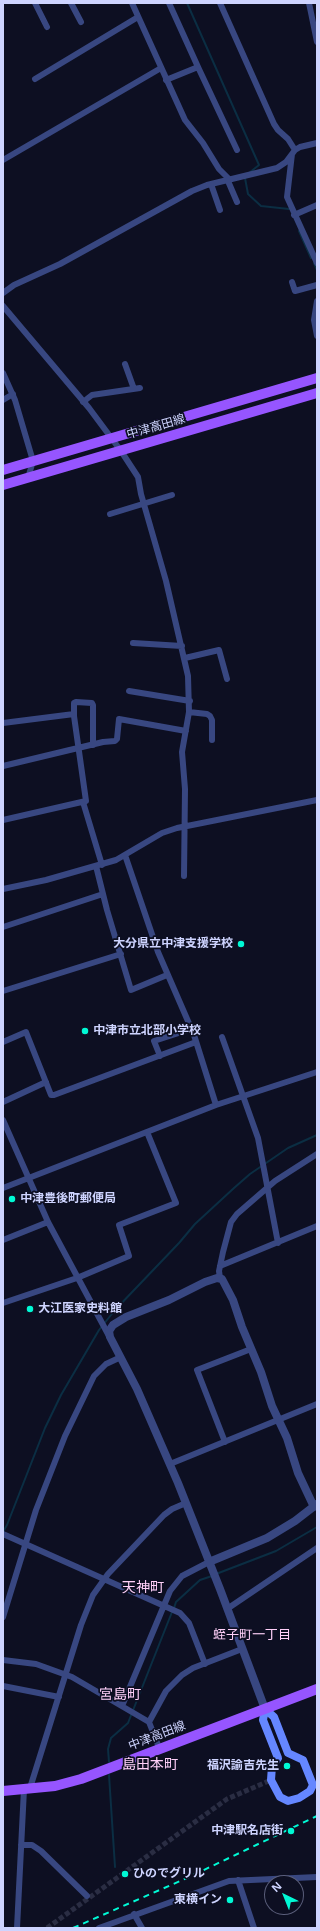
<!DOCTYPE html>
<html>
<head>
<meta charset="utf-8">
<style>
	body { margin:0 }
	#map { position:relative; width:320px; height:1931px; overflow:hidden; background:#0d0f22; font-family:"Open Sans",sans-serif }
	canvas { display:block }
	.frame { position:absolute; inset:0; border:4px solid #ced4ff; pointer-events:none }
	.north { position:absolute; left:264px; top:1875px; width:40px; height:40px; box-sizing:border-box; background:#0d0f22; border:1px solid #5a5e7a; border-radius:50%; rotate:317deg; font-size:11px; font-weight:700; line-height:16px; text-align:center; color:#ced4ff }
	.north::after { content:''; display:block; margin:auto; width:14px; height:18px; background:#00f9d5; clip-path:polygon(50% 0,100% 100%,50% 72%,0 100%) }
</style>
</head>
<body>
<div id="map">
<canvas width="320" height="1931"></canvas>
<div class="frame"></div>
<div class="north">N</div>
</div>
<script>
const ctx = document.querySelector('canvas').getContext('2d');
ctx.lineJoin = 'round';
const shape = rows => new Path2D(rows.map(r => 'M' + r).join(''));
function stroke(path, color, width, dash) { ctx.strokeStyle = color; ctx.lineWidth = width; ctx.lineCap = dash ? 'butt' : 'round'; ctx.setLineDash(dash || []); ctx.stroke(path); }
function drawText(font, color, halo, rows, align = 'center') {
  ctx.font = font + ' "Open Sans","Noto Sans JP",sans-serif'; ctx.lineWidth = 3.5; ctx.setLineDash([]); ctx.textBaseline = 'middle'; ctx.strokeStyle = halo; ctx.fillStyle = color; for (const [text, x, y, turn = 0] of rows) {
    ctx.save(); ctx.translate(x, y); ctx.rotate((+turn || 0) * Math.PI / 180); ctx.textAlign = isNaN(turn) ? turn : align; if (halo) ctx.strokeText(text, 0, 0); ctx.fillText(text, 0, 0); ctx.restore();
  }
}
stroke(shape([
	[187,3,259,165,249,173],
	[245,178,248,194,261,206,289,209],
	[299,231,311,258],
	[314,263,317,270],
	[3,1532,7,1525,45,1428,61,1395,99,1330,115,1310,179,1243,195,1224,234,1188,250,1174,288,1148,317,1135],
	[216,1574,276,1551,317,1527],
	[174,1608,176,1602,200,1580,212,1576],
	[109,1762,108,1749,111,1738,128,1723,172,1612],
	[109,1775,115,1867]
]), '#0b2e43', 2);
stroke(shape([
	[47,1928,227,1799,271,1780]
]), '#2a2d43', 5, [5, 2.5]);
stroke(shape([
	[35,3,47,27],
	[71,3,81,22],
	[132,3,185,120,203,143,219,169,230,180],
	[220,3,274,124,278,130,288,139,295,150,292,154,287,197,317,263],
	[309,3,317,42],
	[198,67,237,150],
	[35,79,138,17],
	[166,80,198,67,169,3],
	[295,150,300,147,317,143],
	[3,160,161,68],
	[228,181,237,202],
	[211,184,220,210],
	[294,215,317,205],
	[292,282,295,291,317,285],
	[3,293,14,285,60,264,192,191,207,185,277,168,286,162,292,154],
	[317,301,314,320,317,336],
	[3,306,89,408,121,451,138,477,141,494,166,581,188,676,189,712,182,752,185,789,184,876],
	[125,364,134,389],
	[3,373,15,400,33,461,28,478],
	[3,400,13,394],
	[83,402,92,395,140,388],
	[110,514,172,495],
	[133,643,182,646],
	[185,658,219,650,227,679],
	[129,691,190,701],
	[189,712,207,714,210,716,212,720,212,740],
	[3,723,74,714],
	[3,766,103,742,115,741,117,739,119,719,186,731],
	[83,802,102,865],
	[3,820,86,801,74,716,74,703,76,702,92,703,93,705,93,745],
	[125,855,158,952,194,1035,216,1105],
	[96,866,107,910,131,990,167,975],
	[3,889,46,880,116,860,162,833,177,828,317,800],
	[3,927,103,894],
	[3,991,121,954],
	[222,1037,258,1138,278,1243],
	[3,1042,26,1032,51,1095,54,1095,196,1042],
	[160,1056,154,1041,191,1029],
	[3,1102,46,1082],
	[3,1120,48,1222,109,1336],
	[3,1188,216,1105,317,1072],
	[3,1240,48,1222],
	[220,1266,317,1226],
	[220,1278,219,1271,223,1252,231,1222,237,1214,275,1181,317,1154],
	[3,1303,77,1278,129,1256,119,1225,176,1203,147,1132],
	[225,1442,197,1370,251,1349],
	[170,1464,317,1404],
	[3,1534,180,1613,189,1623,205,1664],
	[227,1609,317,1548],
	[3,1617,36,1510,65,1436,94,1376,106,1364,121,1357],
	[3,1660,36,1664,72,1677,149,1722,160,1750],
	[3,1686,59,1697],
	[122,1706,170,1591,182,1576,209,1562],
	[149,1722,166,1691,182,1675,193,1668,242,1649],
	[30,1788,81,1625,93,1595,108,1574,164,1515,172,1509,186,1503],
	[21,1845,32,1845,41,1851,87,1896],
	[238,1880,254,1928],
	[134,1914,142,1928],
	[17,1928,24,1789],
	[99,1928,229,1881,317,1877]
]), '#384781', 6);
stroke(shape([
	[209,1562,267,1538,295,1521,317,1504],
	[265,1709,220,1589,178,1483,137,1389,110,1337,109,1331,113,1325,126,1317,169,1300,205,1282,217,1278,222,1279,233,1300,242,1327,261,1372,272,1406,287,1438,298,1473,314,1507]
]), '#384781', 8);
stroke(shape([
	[265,1709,274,1717,288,1753,303,1760,313,1785,310,1791,299,1798,288,1801,280,1797,271,1780,272,1766,278,1758,263,1720,265,1709]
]), '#6587ff', 8);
stroke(shape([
	[3,470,317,378],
	[3,485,317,393],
	[3,1791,55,1786,81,1779,317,1689]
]), '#9655ff', 10);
stroke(shape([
	[73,1928,187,1878,317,1816]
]), '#00f9d5', 2, [6, 5]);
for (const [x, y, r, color] of [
	[241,944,4,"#00f9d5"],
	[85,1031,4,"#00f9d5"],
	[12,1199,4,"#00f9d5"],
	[30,1309,4,"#00f9d5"],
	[287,1766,4,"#00f9d5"],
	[291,1831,4,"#00f9d5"],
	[125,1874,4,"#00f9d5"],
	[230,1900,4,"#00f9d5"]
]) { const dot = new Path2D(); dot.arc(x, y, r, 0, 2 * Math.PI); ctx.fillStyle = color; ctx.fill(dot); stroke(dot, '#0d0f22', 1.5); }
drawText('12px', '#ced4ff', '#0d0f22', [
	["中津高田線",156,427,-16],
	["中津高田線",157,1736,-21]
]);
drawText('bold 12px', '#ced4ff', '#0d0f22', [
	["大分県立中津支援学校",233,944],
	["中津市立北部小学校",93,1031,"left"],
	["中津豊後町郵便局",20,1199,"left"],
	["大江医家史料館",38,1309,"left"],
	["福沢諭吉先生",279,1766],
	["中津駅名店街",283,1831],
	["ひのでグリル",133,1874,"left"],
	["東横イン",222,1900]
], 'right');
drawText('13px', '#ffd0f9', '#0d0f22', [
	["蛭子町一丁目",252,1635]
]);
drawText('14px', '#ffd0f9', '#0d0f22', [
	["天神町",143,1588],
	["宮島町",120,1695],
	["島田本町",150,1765]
]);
</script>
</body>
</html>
